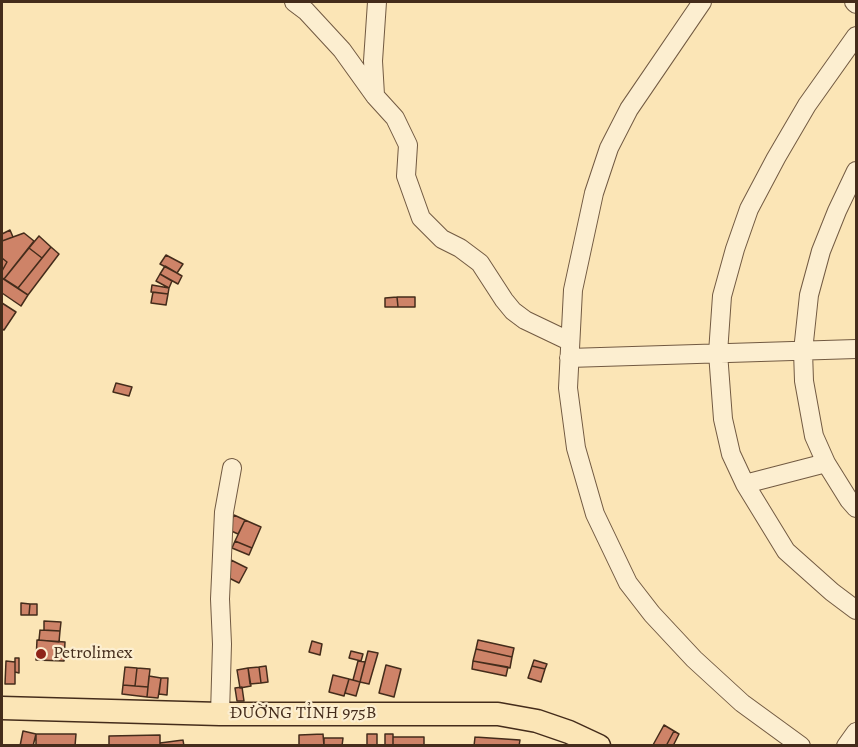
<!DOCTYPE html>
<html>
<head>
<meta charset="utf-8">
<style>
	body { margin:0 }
	#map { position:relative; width:858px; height:747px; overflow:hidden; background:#fbe5b6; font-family:Alegreya,serif }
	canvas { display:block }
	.frame { position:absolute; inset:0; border:3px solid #442c1b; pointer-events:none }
</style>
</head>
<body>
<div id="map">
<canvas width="858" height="747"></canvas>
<div class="frame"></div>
</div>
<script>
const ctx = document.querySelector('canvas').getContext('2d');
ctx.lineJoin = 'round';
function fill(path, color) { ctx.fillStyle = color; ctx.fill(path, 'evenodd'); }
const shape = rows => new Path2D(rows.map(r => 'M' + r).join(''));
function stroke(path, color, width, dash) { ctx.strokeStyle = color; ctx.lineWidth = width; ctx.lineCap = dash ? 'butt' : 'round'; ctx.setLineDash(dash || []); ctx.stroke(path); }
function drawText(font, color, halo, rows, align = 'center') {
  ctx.font = font + ' Alegreya,serif'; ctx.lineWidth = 4.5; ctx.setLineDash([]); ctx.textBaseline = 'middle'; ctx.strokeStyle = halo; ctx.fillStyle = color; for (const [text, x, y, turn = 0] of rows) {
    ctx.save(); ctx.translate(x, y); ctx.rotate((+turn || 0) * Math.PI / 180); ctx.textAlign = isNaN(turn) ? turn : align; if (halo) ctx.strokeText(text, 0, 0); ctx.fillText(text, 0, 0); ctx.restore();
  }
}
const building = shape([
	[10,230,13,237,2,241,2,234,10,230],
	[24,233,34,241,4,279,2,278,2,271,7,262,2,258,2,241,24,233],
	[39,236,51,247,42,258,29,248,39,236],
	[51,247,59,254,28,295,18,288,51,247],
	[29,248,42,258,18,288,4,279,29,248],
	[166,255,183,264,177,273,160,264,166,255],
	[2,258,7,262,2,271,2,258],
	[165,266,182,276,178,284,160,274,165,266],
	[160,274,172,281,169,288,156,281,160,274],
	[2,278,28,295,21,306,2,293,2,278],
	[152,285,169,288,168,294,151,292,152,285],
	[153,292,168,294,166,305,151,303,153,292],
	[397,297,398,307,385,307,385,298,397,297],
	[397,297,415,297,415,307,398,307,397,297],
	[2,303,16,312,4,330,2,329,2,303],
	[116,383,132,387,129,396,113,392,116,383],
	[234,515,245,520,238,534,227,529,234,515],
	[245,520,261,527,252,548,235,541,245,520],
	[235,541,252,548,249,555,232,548,235,541],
	[231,560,247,568,239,583,223,575,231,560],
	[21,603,30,604,29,615,21,615,21,603],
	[30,604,37,604,37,615,29,615,30,604],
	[44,621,61,622,60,631,44,630,44,621],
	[40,630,60,631,59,642,39,640,40,630],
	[37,640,65,642,64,661,36,660,37,640],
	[478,640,514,648,512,657,476,649,478,640],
	[312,641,322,644,320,655,309,652,312,641],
	[476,649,512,657,510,668,473,661,476,649],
	[351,651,363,654,361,661,349,658,351,651],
	[368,651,378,653,369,684,360,682,368,651],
	[15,658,19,658,19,673,15,672,15,658],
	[534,660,547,664,545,669,532,666,534,660],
	[6,661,15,662,15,684,5,684,6,661],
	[358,661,365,662,360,682,353,680,358,661],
	[473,661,508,667,506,676,472,669,473,661],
	[386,665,401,669,394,697,379,693,386,665],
	[266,666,268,682,261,683,259,667,266,666],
	[532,666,545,669,541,682,528,678,532,666],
	[125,667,137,668,135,686,123,685,125,667],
	[259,667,261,683,250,684,248,668,259,667],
	[137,668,150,669,148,687,135,686,137,668],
	[248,668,251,686,240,688,237,670,248,668],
	[333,675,349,679,344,696,329,692,333,675],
	[149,676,161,678,158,698,147,697,149,676],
	[161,678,168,678,167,695,159,694,161,678],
	[349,679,360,682,356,696,345,693,349,679],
	[123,685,148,687,147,697,122,694,123,685],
	[242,687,244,701,237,701,235,688,242,687],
	[664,725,674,731,666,746,653,745,664,725],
	[23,731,36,734,33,746,20,746,23,731],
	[674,731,679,734,673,746,666,746,674,731],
	[36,734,76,734,75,746,36,746,36,734],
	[323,734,324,746,299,746,299,735,323,734],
	[367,734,377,734,377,746,367,746,367,734],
	[385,734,393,734,393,746,385,746,385,734],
	[160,735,160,746,109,746,109,736,160,735],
	[393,737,424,737,424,746,393,746,393,737],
	[475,737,520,740,519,746,474,746,475,737],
	[324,738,343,738,342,746,324,746,324,738],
	[183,740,184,746,160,746,160,743,183,740]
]);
fill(building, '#ce8368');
stroke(building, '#442c1b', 1.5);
const minor = shape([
	[294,2,306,11,342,50,375,96,395,118,408,145,406,176,421,218,442,239,460,248,480,263,504,300,513,311,525,320,569,341],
	[702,2,629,109,609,148,594,193,573,290,568,388,576,448,595,514,628,583,652,614,694,659,742,703,801,746],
	[854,2,856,4],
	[856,36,807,105,776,158,749,209,735,249,722,296,718,353,723,419,731,454,745,484,786,551,832,592,856,610],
	[375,95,373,61,377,2],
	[856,171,837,211,821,251,809,295,803,351,804,381,814,436,826,463,849,500,856,508],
	[569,358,856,349],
	[745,484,826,463],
	[220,714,222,644,220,599,224,512,232,468],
	[846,746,856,732]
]);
const major = shape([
	[2,708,220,714,498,714,537,721,569,732,599,746]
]);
stroke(minor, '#725a42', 20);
stroke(major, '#442c1b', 25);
stroke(minor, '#fceed0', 18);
stroke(major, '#fbe5b6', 22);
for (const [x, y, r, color] of [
	[41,654,6,"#8f2418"]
]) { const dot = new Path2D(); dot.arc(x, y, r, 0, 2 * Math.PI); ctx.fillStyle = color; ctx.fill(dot); stroke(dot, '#fceed0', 2); }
drawText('18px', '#442c1b', '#fceed0', [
	["Petrolimex",53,654]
], 'left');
drawText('18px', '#442c1b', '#fceed0', [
	["ĐƯỜNG TỈNH 975B",303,714]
]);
</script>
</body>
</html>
